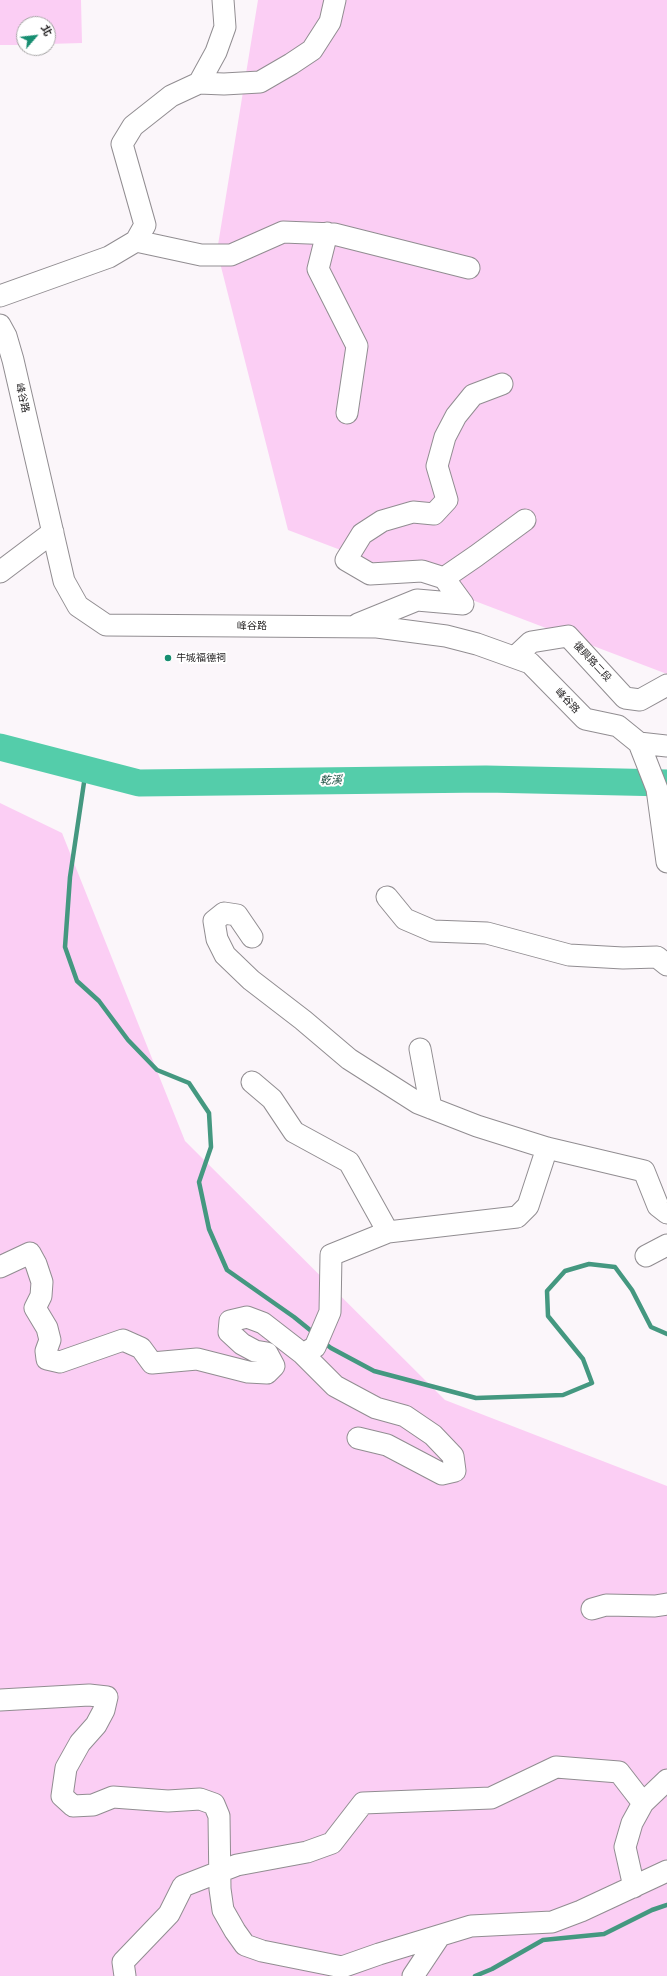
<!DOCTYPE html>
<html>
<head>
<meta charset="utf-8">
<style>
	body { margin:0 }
	#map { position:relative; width:667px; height:1976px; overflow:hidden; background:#fbf6fa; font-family:"DejaVu Sans","Noto Sans TC",sans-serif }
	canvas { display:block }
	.north { position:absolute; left:16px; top:16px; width:40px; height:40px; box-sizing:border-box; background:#fff; border:1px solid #a6a5a5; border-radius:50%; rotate:62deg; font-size:11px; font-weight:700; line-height:16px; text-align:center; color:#201e1f }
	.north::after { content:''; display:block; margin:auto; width:14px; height:18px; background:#178e71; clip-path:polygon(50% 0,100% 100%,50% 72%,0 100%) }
</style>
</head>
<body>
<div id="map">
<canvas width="667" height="1976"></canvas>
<div class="north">北</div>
</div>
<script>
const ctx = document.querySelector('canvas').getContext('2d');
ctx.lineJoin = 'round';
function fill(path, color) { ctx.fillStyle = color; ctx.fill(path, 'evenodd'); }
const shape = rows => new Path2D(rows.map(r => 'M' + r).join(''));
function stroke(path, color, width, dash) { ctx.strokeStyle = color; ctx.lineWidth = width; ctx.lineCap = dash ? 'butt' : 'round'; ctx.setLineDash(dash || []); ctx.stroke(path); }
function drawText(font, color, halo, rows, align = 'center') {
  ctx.font = font + ' "DejaVu Sans","Noto Sans TC",sans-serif'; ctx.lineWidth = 4; ctx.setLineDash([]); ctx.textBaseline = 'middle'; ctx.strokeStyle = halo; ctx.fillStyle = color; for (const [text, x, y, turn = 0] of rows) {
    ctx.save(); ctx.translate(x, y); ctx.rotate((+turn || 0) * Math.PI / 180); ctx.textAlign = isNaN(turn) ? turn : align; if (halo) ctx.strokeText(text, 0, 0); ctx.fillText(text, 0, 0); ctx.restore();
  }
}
fill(shape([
	[0,0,81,0,82,43,48,44,48,24,24,24,24,45,0,45],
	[258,0,667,0,667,674,288,530,217,251],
	[0,803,62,833,185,1141,445,1400,667,1486,667,1976,0,1976]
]), '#fbcef4');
stroke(shape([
	[86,769,70,877,65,947,77,981,99,1001,128,1040,157,1070,189,1083,209,1113,211,1147,199,1182,209,1229,227,1270,294,1317,315,1334],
	[323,1342,331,1348,374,1371,476,1398,563,1395,592,1383,583,1359,548,1316,547,1291,565,1271,589,1264,615,1267,632,1290,651,1327,667,1334],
	[475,1976,492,1969,543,1940,604,1934,652,1910,667,1905]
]), '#449880', 4.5);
stroke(shape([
	[0,747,139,783,486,779,667,783]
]), '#54cdaa', 27);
const minor = shape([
	[199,83,216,52,225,27,223,0],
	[327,233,318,269,357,346,347,413],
	[136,241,201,255,231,255,283,232,334,234,469,268],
	[0,296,109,257,136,241,145,225,122,144,133,126,171,96,199,83,224,84,260,82,291,64,312,50,330,22,335,0],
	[0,325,6,336,13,360,64,581,78,606,106,625,377,627,446,636,477,644,530,663,585,719,618,726,639,743,657,789,667,862],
	[0,572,53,532],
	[444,578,476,556,525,520],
	[358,624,417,600,463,604,444,578,422,571,370,574,346,560,362,534,382,521,413,512,434,514,447,500,437,466,445,437,456,416,473,395,502,384],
	[515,657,531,642,568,636,625,698,640,700,667,685],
	[639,743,667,746],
	[387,897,405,919,433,931,487,933,569,955,623,958,657,957,667,965],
	[252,937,237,915,224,913,214,921,217,939,225,955,251,980,303,1020,349,1059,418,1103,477,1126,547,1148,644,1171,658,1206,667,1213],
	[420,1049,431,1108],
	[252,1082,272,1099,294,1132,349,1162,388,1232],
	[646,1256,667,1245],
	[0,1267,30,1253,36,1264,42,1282,41,1296,35,1308,47,1328,50,1340,46,1351,47,1359,60,1362,123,1340,141,1348,152,1363,197,1359,248,1372,267,1373,274,1366,267,1353,255,1351,242,1344,229,1332,230,1321,247,1317,263,1323,303,1354,315,1347,330,1312,331,1255,388,1232,517,1217,528,1206,547,1148],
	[303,1354,335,1386,376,1408,405,1416,433,1435,453,1456,455,1471,442,1474,387,1445,358,1438],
	[592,1609,606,1605,655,1606,667,1604],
	[0,1700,89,1695,107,1697,104,1710,96,1725,80,1743,66,1768,62,1796,73,1806,93,1805,113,1797,168,1801,200,1799,214,1804,219,1816,220,1889,223,1910,235,1931,245,1945,262,1951,342,1967,379,1954,471,1926,552,1922,581,1911,667,1871],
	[634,1887,625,1847,632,1823,643,1803,667,1780],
	[125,1976,123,1962,169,1914,183,1886,237,1865,307,1852,332,1843,363,1803,491,1798,556,1767,619,1772,643,1803],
	[413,1976,439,1937]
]);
stroke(minor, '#918d91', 23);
stroke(minor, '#fff', 21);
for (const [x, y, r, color] of [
	[168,658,4,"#178e71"]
]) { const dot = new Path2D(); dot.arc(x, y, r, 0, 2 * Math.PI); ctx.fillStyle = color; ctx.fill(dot); stroke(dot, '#fff', 1.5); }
drawText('10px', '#201e1f', '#fff', [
	["峰谷路",22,398,77],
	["峰谷路",252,626],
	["復興路二段",592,662,47],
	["峰谷路",567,701,46]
]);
drawText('10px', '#201e1f', '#fff', [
	["牛城福德祠",176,658]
], 'left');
drawText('italic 11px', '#205344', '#fff', [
	["乾溪",331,781,-1]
]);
</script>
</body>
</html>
